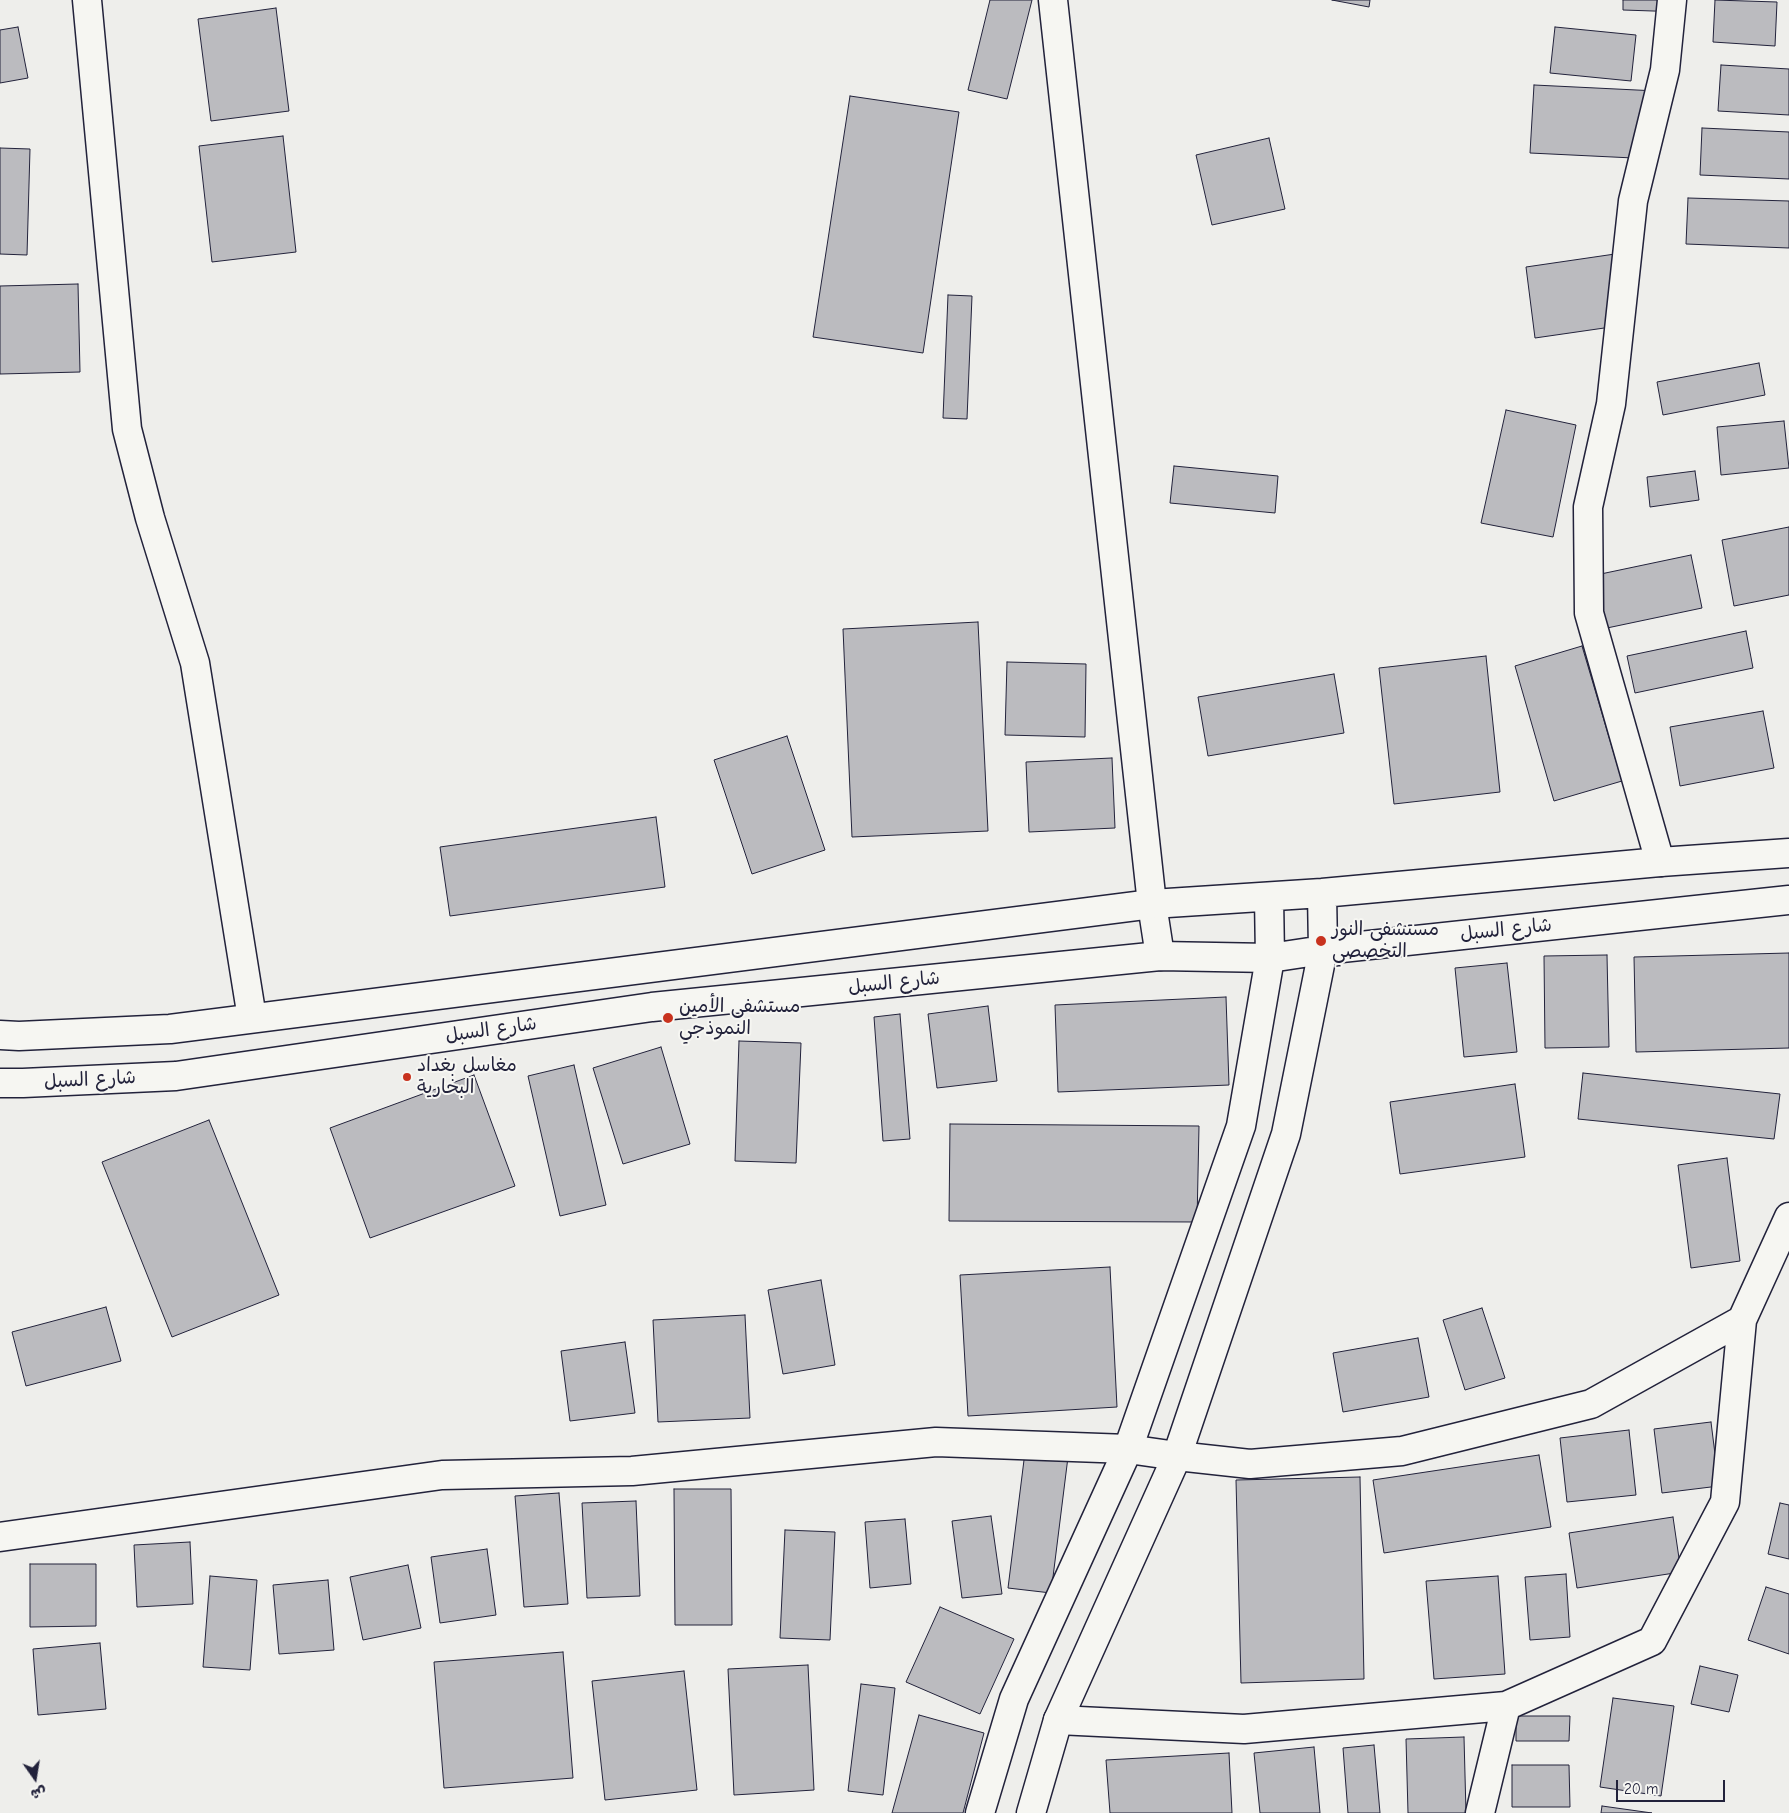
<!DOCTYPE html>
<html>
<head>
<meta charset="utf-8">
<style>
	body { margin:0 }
	#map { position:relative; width:1789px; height:1813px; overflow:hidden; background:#eeeeeb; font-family:"Comic Neue","Playpen Sans Arabic",sans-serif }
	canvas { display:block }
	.north { position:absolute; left:10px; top:1753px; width:50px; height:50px; -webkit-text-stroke:4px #f6f6f2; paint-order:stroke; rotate:167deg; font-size:14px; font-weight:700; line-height:20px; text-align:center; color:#22223b }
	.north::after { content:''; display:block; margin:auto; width:18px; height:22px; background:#22223b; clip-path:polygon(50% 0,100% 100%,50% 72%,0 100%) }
	.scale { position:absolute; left:1616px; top:1780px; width:109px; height:22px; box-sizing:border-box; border:2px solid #22223b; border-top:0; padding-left:6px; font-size:15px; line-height:18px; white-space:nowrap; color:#22223b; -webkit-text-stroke:4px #f6f6f2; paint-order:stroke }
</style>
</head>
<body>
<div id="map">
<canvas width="1789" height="1813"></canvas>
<div class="north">ش</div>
<div class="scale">20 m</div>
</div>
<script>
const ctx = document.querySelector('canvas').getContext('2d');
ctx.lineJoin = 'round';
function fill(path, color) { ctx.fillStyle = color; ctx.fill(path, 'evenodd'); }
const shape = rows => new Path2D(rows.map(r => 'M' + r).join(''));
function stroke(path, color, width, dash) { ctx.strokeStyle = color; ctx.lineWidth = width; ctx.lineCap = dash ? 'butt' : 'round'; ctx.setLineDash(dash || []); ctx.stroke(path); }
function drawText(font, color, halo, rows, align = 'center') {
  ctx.font = font + ' "Comic Neue","Playpen Sans Arabic",sans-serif'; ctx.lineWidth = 4; ctx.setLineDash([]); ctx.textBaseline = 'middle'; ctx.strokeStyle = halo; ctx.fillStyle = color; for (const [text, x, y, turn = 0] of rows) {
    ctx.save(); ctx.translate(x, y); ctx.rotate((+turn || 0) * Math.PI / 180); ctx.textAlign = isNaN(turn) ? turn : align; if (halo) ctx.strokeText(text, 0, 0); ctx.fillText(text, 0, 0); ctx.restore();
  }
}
const building = shape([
	[990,0,1032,0,1007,99,968,90,990,0],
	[1332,0,1370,0,1369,7,1332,0],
	[1623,0,1683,0,1683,12,1623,10,1623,0],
	[1715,0,1777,2,1775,46,1713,42,1715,0],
	[276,8,289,111,211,121,198,19,276,8],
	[18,27,28,78,0,83,0,30,18,27],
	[1555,27,1636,35,1631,81,1550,73,1555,27],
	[1721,65,1789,69,1789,115,1718,111,1721,65],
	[1534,85,1657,91,1654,159,1530,153,1534,85],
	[850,96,959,112,923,353,813,337,850,96],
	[1702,128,1789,132,1789,179,1700,175,1702,128],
	[283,136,296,252,212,262,199,146,283,136],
	[1269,138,1285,209,1212,225,1196,155,1269,138],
	[0,148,30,149,27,255,0,254,0,148],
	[1688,198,1789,201,1789,248,1686,244,1688,198],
	[1615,254,1625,325,1535,338,1526,267,1615,254],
	[78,284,80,372,0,374,0,286,78,284],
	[948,295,972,296,967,419,943,418,948,295],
	[1759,363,1765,395,1663,415,1657,382,1759,363],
	[1506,410,1576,425,1553,537,1481,523,1506,410],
	[1784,421,1789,468,1721,475,1717,427,1784,421],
	[1174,466,1278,476,1275,513,1170,503,1174,466],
	[1695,471,1699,500,1650,507,1647,477,1695,471],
	[1789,527,1789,595,1734,606,1722,540,1789,527],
	[1691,555,1702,608,1607,628,1596,575,1691,555],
	[978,622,988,831,852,837,843,629,978,622],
	[1746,631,1753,668,1635,693,1627,656,1746,631],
	[1582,646,1622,781,1554,801,1515,666,1582,646],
	[1486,656,1500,792,1394,804,1379,668,1486,656],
	[1007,662,1086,664,1085,737,1005,735,1007,662],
	[1334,674,1344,733,1208,756,1198,697,1334,674],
	[1763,711,1774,768,1680,786,1670,727,1763,711],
	[787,736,825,850,752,874,714,760,787,736],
	[1112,758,1115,828,1029,832,1026,762,1112,758],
	[656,817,665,887,450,916,440,847,656,817],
	[1789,953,1789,1048,1636,1052,1634,957,1789,953],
	[1607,955,1609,1047,1545,1048,1544,956,1607,955],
	[1507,963,1517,1052,1464,1057,1455,968,1507,963],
	[1226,997,1229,1085,1058,1092,1055,1005,1226,997],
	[988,1006,997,1081,937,1088,928,1014,988,1006],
	[900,1014,910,1139,883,1141,874,1017,900,1014],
	[739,1041,801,1043,796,1163,735,1161,739,1041],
	[661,1047,690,1144,623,1164,593,1068,661,1047],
	[574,1065,606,1205,560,1216,528,1076,574,1065],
	[1583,1073,1780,1094,1774,1139,1578,1119,1583,1073],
	[474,1075,515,1186,370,1238,330,1128,474,1075],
	[1515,1084,1525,1157,1400,1174,1390,1102,1515,1084],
	[209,1120,279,1295,172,1337,102,1162,209,1120],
	[950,1124,1199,1126,1197,1222,949,1221,950,1124],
	[1727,1158,1740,1261,1691,1268,1678,1165,1727,1158],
	[1110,1267,1117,1407,968,1416,960,1275,1110,1267],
	[821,1280,835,1365,783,1374,768,1290,821,1280],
	[106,1307,121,1361,26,1386,12,1332,106,1307],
	[1482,1308,1505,1378,1465,1390,1443,1320,1482,1308],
	[745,1315,750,1418,658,1422,653,1320,745,1315],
	[1418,1338,1429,1397,1343,1412,1333,1353,1418,1338],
	[625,1342,635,1413,570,1421,561,1351,625,1342],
	[1711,1422,1719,1486,1662,1493,1654,1429,1711,1422],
	[1629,1430,1636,1495,1567,1502,1560,1438,1629,1430],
	[1025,1452,1068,1457,1051,1593,1008,1588,1025,1452],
	[1539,1455,1551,1527,1384,1553,1373,1480,1539,1455],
	[1360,1477,1364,1679,1241,1683,1236,1480,1360,1477],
	[674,1489,731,1489,732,1625,675,1625,674,1489],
	[559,1493,568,1604,524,1607,515,1496,559,1493],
	[636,1501,640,1596,587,1598,582,1503,636,1501],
	[1780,1503,1789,1505,1789,1559,1768,1554,1780,1503],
	[991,1516,1002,1594,962,1598,952,1521,991,1516],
	[1673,1517,1681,1572,1577,1588,1569,1533,1673,1517],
	[905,1519,911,1584,870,1588,865,1522,905,1519],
	[785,1530,835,1532,830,1640,780,1638,785,1530],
	[190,1542,193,1604,137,1607,134,1545,190,1542],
	[487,1549,496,1615,440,1623,431,1557,487,1549],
	[30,1564,96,1564,96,1626,30,1627,30,1564],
	[408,1565,421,1628,363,1640,350,1577,408,1565],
	[1566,1574,1570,1637,1530,1640,1525,1577,1566,1574],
	[210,1576,257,1580,250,1670,203,1667,210,1576],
	[1498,1576,1505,1674,1434,1679,1426,1581,1498,1576],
	[328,1580,334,1650,279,1654,273,1585,328,1580],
	[1766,1587,1789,1594,1789,1654,1748,1640,1766,1587],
	[940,1607,1014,1639,980,1714,906,1682,940,1607],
	[100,1643,106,1709,38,1715,33,1649,100,1643],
	[563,1652,573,1778,444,1788,434,1662,563,1652],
	[808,1665,814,1790,734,1795,728,1669,808,1665],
	[1700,1666,1738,1675,1729,1712,1691,1704,1700,1666],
	[684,1671,697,1790,605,1800,592,1681,684,1671],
	[861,1684,895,1688,883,1795,848,1791,861,1684],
	[1613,1698,1674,1706,1661,1796,1600,1787,1613,1698],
	[919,1715,984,1733,963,1813,892,1813,919,1715],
	[1516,1716,1570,1716,1569,1741,1516,1741,1516,1716],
	[1464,1737,1466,1813,1408,1813,1406,1739,1464,1737],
	[1374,1745,1380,1813,1348,1813,1343,1748,1374,1745],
	[1314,1747,1320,1813,1260,1813,1254,1753,1314,1747],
	[1229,1753,1232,1813,1110,1813,1106,1760,1229,1753],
	[1512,1765,1569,1765,1570,1807,1512,1807,1512,1765],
	[1602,1806,1652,1813,1601,1813,1602,1806]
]);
fill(building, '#bbbbbf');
stroke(building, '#22223b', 1);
const minor = shape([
	[87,0,127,429,150,518,195,663,252,1018],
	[1053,0,1152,904,1160,956],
	[1660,862,1589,613,1588,507,1611,404,1633,201,1665,70,1672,0],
	[0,1537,442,1475,632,1471,936,1442,1128,1449,1177,1456,1250,1464,1402,1451,1591,1404,1742,1320,1789,1217],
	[1058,1720,1244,1729,1506,1706,1652,1641,1725,1502,1742,1320],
	[1480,1813,1506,1706]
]);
const major = shape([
	[0,1035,19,1036,170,1029,1152,904,1322,893,1660,862,1789,853],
	[0,1083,23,1083,176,1076,652,1007,1160,956,1270,958,1323,950,1789,900],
	[980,1813,1014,1699,1128,1449,1241,1126,1270,958,1269,897],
	[1031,1813,1058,1720,1177,1456,1286,1134,1323,950,1322,893]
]);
stroke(minor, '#22223b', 31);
stroke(major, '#22223b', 31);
stroke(minor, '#f6f6f2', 28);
stroke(major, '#f6f6f2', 28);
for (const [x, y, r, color] of [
	[1321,941,6,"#c8321e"],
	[668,1018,6,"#c8321e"],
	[407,1077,5,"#c8321e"]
]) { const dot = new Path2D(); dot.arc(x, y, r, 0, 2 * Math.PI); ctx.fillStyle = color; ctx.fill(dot); stroke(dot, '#f6f6f2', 2); }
drawText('19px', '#22223b', '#f6f6f2', [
	["مستشفى النور",1332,930],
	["التخصصي",1332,952],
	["مستشفى الأمين",679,1007],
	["النموذجي",679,1029],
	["مغاسل بغداد",417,1066],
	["البخارية",417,1088]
], 'left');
drawText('19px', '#22223b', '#f6f6f2', [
	["شارع السبل",1506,930,-6],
	["شارع السبل",894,983,-6],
	["شارع السبل",491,1030,-8],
	["شارع السبل",90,1080,-3]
]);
</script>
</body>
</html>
